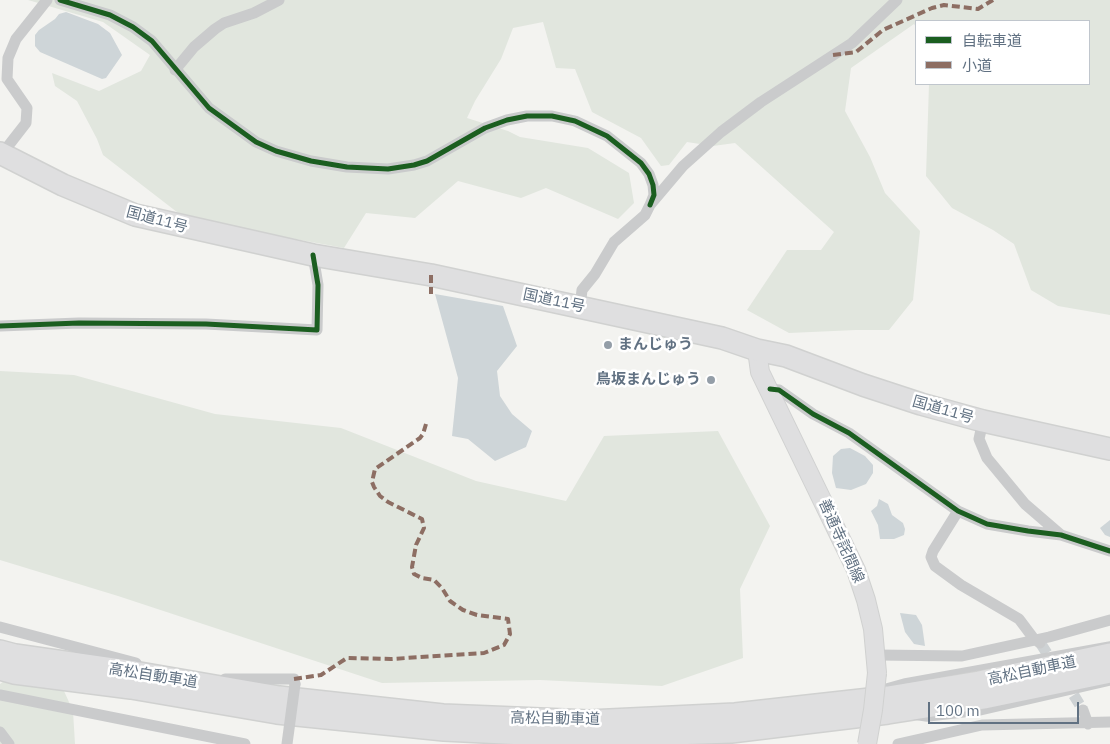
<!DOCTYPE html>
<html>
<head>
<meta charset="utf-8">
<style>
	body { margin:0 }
	#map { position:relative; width:1110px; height:744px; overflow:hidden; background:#f3f3f0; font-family:"IBM Plex Sans","Noto Sans JP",sans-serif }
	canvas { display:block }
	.legend { position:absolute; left:915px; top:20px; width:175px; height:65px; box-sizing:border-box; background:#fff; border:1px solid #c0c6cd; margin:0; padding:6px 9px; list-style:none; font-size:15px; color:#617182 }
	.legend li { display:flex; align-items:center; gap:10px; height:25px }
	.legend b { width:25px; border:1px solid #c0c6cd }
	.scale { position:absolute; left:928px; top:702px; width:151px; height:22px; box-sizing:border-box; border:2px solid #617182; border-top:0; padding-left:6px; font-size:15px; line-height:18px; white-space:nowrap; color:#617182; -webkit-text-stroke:4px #fff; paint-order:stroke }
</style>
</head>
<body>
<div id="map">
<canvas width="1110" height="744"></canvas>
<ul class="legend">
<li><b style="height:6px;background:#1b5e20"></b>自転車道</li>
<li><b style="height:6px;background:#8d6e63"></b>小道</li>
</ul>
<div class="scale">100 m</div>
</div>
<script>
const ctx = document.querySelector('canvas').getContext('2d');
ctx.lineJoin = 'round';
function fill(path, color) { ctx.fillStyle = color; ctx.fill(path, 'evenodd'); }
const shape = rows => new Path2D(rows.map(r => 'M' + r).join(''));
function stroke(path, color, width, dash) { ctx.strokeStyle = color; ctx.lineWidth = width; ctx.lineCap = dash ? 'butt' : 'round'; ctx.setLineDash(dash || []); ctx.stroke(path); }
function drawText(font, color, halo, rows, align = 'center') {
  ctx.font = font + ' "IBM Plex Sans","Noto Sans JP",sans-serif'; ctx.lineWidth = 5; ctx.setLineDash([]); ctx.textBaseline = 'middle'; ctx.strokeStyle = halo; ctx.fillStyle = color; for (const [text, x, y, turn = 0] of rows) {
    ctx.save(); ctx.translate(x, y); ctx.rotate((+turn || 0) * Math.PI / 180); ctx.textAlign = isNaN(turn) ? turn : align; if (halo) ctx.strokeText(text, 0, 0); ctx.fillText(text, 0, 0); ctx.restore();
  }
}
fill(shape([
	[28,0,1110,0,1110,315,1058,306,1031,290,1014,244,993,230,952,208,926,176,929,84,1089,84,1089,21,916,21,916,27,914,24,851,68,845,111,870,157,885,193,920,231,913,300,889,330,856,330,789,333,747,310,787,250,821,250,834,232,735,143,713,146,687,142,669,165,661,166,641,138,592,112,575,69,556,68,543,22,513,28,501,59,475,101,467,118,508,131,520,137,588,148,629,173,634,203,618,219,546,188,521,198,458,181,415,218,366,213,344,248,186,219,103,155,97,139,77,101,55,86,52,73,99,91,141,71,150,55,103,22],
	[0,371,74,375,215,414,341,428,476,481,566,501,604,436,718,431,770,526,740,589,743,658,662,686,540,680,382,683,118,596,0,560],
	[14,674,56,682,64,691,73,711,75,744,0,744,0,684]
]), '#e1e6de');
fill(shape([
	[66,12,98,24,110,33,122,55,106,78,102,79,40,52,35,46,35,35,39,30,55,19,59,14],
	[435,294,503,306,517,346,497,371,500,396,512,414,532,431,526,447,495,461,468,439,452,436,458,378],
	[850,448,865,456,873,465,873,473,866,484,851,490,836,488,832,473,833,456,841,449],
	[879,499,888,504,892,515,903,523,905,529,904,535,894,539,880,539,878,525,871,511,877,506],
	[1110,520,1110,537,1105,535,1100,528],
	[900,613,916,615,922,625,925,646,914,644,905,632]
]), '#ced5d8');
stroke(shape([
	[1041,644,1055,666],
	[1065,681,1083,710]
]), '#ced2d4', 11, [11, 5.5]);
const primary = shape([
	[757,350,760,372,856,570,866,600,873,629,877,673]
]);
const highway = shape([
	[0,153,63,185,135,215,313,255,431,275,722,338,757,350,786,356,863,385,921,404,983,421,1110,449],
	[0,651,15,655,134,672,279,697,443,715,589,721,735,714,888,697,979,682,1110,654],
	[0,669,14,673,131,688,277,713,444,730,584,737,731,732,888,713,984,698,1110,672]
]);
stroke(primary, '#d0d1d0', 20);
stroke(highway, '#d0d1d0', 24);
stroke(shape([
	[880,688,905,681,1110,644],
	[914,717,927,719,979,713,1110,683]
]), '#cacbcc', 5.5);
stroke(shape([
	[60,0,110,15,133,27,152,41,209,108,256,142,276,151,311,161,347,167,388,169,414,165,427,161,485,128,507,120,527,116,552,116,575,121,607,136,641,163,649,174,653,185,654,195,650,205],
	[175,70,194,47,215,29,224,23,254,13,279,0],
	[2,154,26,123,27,108,7,79,8,58,16,39,47,0],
	[580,307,582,290,595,274,614,242,645,215,650,205,683,166,721,132,761,102,852,43,897,0],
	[0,326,79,323,206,324,317,330,318,285,313,255],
	[770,389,779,390,813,414,849,433,958,511,987,524,1028,531,1061,535,1110,551],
	[983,421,979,439,987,458,1025,504,1061,535],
	[958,511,933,551,931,557,935,566,961,585,1019,619,1034,639,1040,643],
	[0,627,136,663],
	[876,655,962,656,1049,637,1110,620],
	[225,679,294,679,295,684],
	[0,695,245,744],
	[1083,710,1088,724],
	[0,732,9,744],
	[898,744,982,725,1110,722]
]), '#cacbcc', 11);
stroke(primary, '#dfdfe0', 18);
stroke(highway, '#dfdfe0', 21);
const primaryBridge = shape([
	[867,744,873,710,877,673]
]);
stroke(primaryBridge, '#d0d1d0', 20, []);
stroke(shape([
	[287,744,295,684]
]), '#cacbcc', 11);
stroke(primaryBridge, '#dfdfe0', 18);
stroke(shape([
	[833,55,856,52,883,30,932,8,944,5,978,9,993,0],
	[431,275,431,294],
	[294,679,321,675,347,658,391,659,484,653,504,645,510,634,508,619,477,615,463,610,450,601,442,588,434,580,422,578,414,574,412,567,416,545,424,528,422,519,388,502,380,496,374,487,372,482,375,469,420,438,423,434,426,424]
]), '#8d6e63', 4, [8, 4]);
stroke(shape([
	[60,0,110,15,133,27,152,41,209,108,256,142,276,151,311,161,347,167,388,169,414,165,427,161,485,128,507,120,527,116,552,116,575,121,607,136,641,163,649,174,653,185,654,195,650,205],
	[0,326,79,323,206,324,317,330,318,285,313,255],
	[770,389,779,390,813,414,849,433,958,511,987,524,1028,531,1061,535,1110,551]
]), '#1b5e20', 5);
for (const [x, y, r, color] of [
	[608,345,5,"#949ea8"],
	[711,380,5,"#949ea8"]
]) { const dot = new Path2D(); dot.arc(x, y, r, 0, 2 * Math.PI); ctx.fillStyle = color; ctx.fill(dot); stroke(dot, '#fff', 2); }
drawText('15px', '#617182', '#fff', [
	["国道11号",157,220,15],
	["国道11号",554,301,12],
	["国道11号",943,410,16],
	["善通寺詫間線",841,541,66],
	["高松自動車道",1032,671,-12],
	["高松自動車道",153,676,9],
	["高松自動車道",555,719,1]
]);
drawText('bold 15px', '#617182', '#fff', [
	["まんじゅう",618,345],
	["鳥坂まんじゅう",701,380,"right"]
], 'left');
</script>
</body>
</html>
